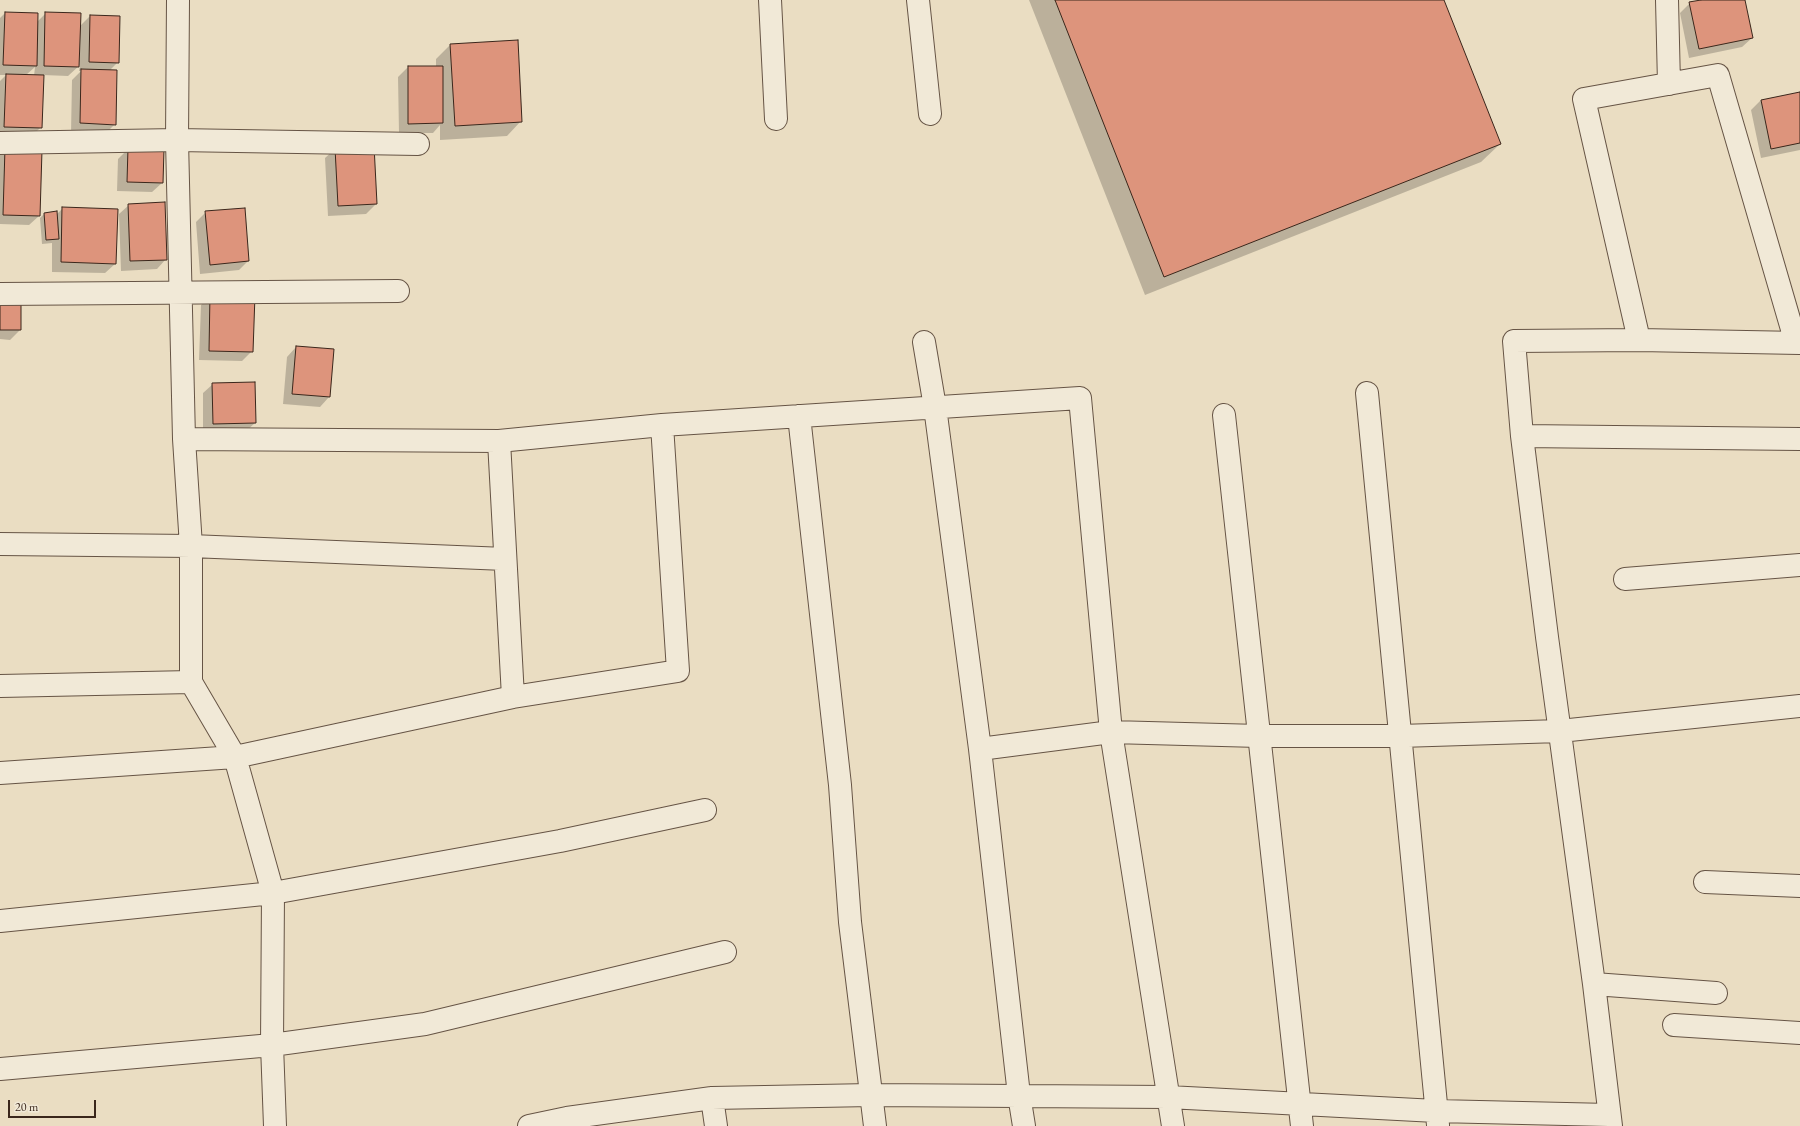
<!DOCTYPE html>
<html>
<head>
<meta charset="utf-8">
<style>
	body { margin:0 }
	#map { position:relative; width:1800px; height:1126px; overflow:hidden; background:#eaddc2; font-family:"EB Garamond",serif }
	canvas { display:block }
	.scale { position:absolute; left:8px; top:1100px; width:88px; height:18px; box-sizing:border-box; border:2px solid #3a261b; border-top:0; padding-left:5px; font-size:12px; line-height:14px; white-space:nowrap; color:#3a261b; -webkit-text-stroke:3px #f1e9d7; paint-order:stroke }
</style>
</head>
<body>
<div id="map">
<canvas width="1800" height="1126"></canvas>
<div class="scale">20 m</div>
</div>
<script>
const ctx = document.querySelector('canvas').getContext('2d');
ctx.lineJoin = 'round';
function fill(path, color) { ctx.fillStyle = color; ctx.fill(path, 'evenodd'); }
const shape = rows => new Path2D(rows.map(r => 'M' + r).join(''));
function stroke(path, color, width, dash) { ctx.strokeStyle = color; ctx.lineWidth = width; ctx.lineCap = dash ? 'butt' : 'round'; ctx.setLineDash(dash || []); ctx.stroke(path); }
fill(shape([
	[1029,0,1443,0,1500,144,1481,162,1145,295],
	[1706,0,1744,0,1752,38,1742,47,1689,58,1680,13,1690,3],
	[5,13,37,22,46,13,79,27,90,16,118,62,109,71,115,124,105,134,71,133,72,80,81,71,79,71,80,65,68,76,43,75,41,127,31,137,0,136,0,81,6,75,0,75,0,18],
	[35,67,34,76,26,75],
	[450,45,521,121,507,136,440,140,440,125,433,133,399,133,398,77,408,67,436,67,436,59],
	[1800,93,1800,150,1761,158,1751,110,1761,100],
	[6,149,39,216,29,225,0,224,0,155],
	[128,149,162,183,152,192,117,191,118,159],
	[335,149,376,204,366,214,328,216,325,158],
	[129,205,166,259,157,269,121,271,119,214],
	[63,208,115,264,105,273,52,272,52,243,42,244,40,218,45,213,56,215],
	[206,212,248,261,239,270,200,274,196,222],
	[211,295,252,351,242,361,199,360,201,305],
	[0,300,20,330,10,340,0,339],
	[296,347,329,397,320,407,283,404,287,357],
	[213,384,255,423,245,432,203,433,203,393]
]), '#0003');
const building = shape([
	[1055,0,1444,0,1501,144,1164,277,1055,0],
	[1701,0,1745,0,1753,38,1699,49,1689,2,1701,0],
	[5,12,38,13,37,66,3,65,5,12],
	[45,12,81,13,79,67,44,66,45,12],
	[90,15,120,16,119,63,89,62,90,15],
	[518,40,522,122,455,126,450,44,518,40],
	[408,66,443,66,443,123,408,124,408,66],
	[81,69,117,70,116,125,80,123,81,69],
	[6,74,44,75,42,128,4,127,6,74],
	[1800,92,1800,143,1771,149,1761,100,1800,92],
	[374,145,377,204,338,206,335,148,374,145],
	[5,148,42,150,40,216,3,215,5,148],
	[128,148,164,149,163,183,127,182,128,148],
	[165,202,167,260,130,261,128,204,165,202],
	[62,207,118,209,116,264,61,262,62,207],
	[245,208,249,261,210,265,205,211,245,208],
	[57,211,59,239,46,240,44,213,57,211],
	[210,294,255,295,253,352,209,351,210,294],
	[0,299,21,299,21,330,0,330,0,299],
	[296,346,334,349,330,397,292,394,296,346],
	[255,382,256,423,213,424,212,383,255,382]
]);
fill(building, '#dd947c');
stroke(building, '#3a261b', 1);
const minor = shape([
	[178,0,177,140,184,439,191,546,191,682,235,757,273,893,272,1045,275,1126],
	[770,0,776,119],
	[918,0,930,114],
	[1667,0,1669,84],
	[0,143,177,140,418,144],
	[0,294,398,291],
	[1639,340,1584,99,1718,75,1796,343],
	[924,342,935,407,980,749,1019,1095,1024,1126],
	[1367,393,1438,1125],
	[1224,415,1302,1126],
	[799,416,840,785,850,922,875,1126],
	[1522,436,1800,439],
	[184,439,499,441,662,425,1080,398,1111,732,1173,1126],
	[499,441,513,697],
	[0,544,191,546,505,559],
	[1625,579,1800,565],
	[0,686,191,682],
	[980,749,1111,732,1259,736,1400,736,1560,731,1800,706],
	[0,773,235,757,513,697,678,671,662,425],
	[1705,882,1800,886],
	[0,921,273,893,560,841,705,810],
	[1594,984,1716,993],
	[1674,1025,1800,1033],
	[0,1069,272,1045,425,1024,725,952],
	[712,1098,716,1126],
	[529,1126,567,1118,712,1098,871,1095,1168,1097,1436,1111,1609,1115],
	[1611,1126,1594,984,1547,637,1522,436,1514,341,1639,340,1800,343]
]);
stroke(minor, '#665445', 24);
stroke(minor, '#f1e9d7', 22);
</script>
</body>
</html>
